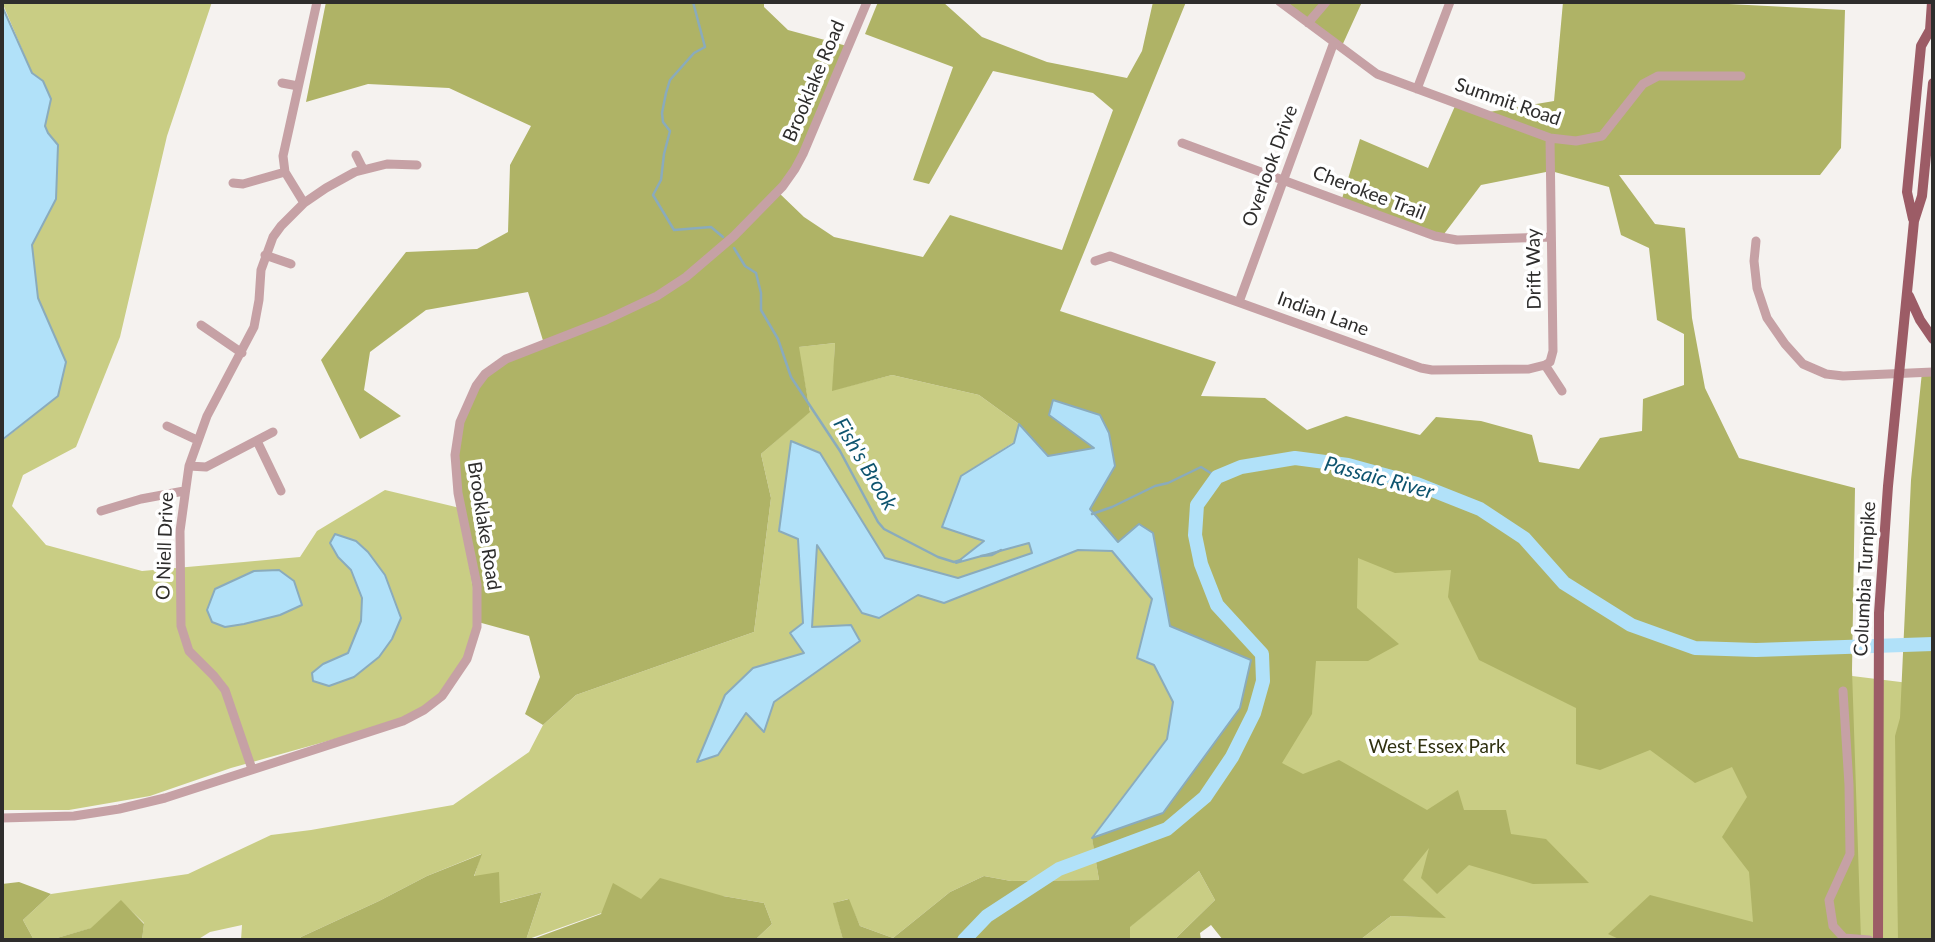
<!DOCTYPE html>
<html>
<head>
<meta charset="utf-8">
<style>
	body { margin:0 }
	#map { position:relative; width:1935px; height:942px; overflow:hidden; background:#f5f2ef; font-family:Lato,sans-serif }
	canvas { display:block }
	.frame { position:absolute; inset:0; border:4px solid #2e2d2c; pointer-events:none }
</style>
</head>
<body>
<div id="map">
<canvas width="1935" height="942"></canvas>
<div class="frame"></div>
</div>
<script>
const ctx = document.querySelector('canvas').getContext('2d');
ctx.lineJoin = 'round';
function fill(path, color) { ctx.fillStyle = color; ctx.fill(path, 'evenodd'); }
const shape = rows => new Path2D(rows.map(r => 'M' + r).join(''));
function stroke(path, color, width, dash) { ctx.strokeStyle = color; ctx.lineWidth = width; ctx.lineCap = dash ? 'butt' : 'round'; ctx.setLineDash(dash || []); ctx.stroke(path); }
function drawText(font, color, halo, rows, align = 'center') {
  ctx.font = font + ' Lato,sans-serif'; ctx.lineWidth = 7; ctx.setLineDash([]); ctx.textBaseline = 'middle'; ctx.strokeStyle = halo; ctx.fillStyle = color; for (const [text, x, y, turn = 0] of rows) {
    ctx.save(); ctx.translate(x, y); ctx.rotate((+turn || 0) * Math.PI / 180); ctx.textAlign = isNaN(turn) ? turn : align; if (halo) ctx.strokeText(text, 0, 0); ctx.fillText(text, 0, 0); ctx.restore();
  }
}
fill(shape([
	[2,2,212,2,167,136,120,337,76,447,23,475,12,506,46,545,142,571,300,557,317,531,385,490,460,508,478,622,453,684,410,718,231,768,150,796,69,810,2,810,2,441,58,396,66,362,38,298,32,245,56,199,58,145,48,133,45,126,51,99,43,82,32,73],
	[835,343,833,390,892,375,979,395,1019,424,1014,442,961,476,984,540,958,562,1030,543,1032,554,957,578,885,558,820,453,798,538,805,653,753,668,725,695,698,761,718,755,746,712,764,732,773,703,860,641,851,625,812,627,817,544,862,613,879,618,918,595,944,603,1079,550,1112,551,1152,599,1137,658,1154,665,1173,702,1167,739,1092,837,1099,880,1011,881,984,876,950,892,893,938,860,926,848,899,834,903,843,940,755,940,772,924,764,903,723,896,641,899,526,940,542,892,499,903,474,877,481,854,427,876,379,901,301,937,299,940,241,940,242,925,210,932,197,940,142,940,144,923,121,901,92,928,50,940,34,940,23,920,51,894,188,874,271,835,311,830,453,805,529,752,543,725,576,695,754,632,771,498,761,454,810,411,798,347],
	[1259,502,1836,674,1933,686,1933,940,1360,940,1391,916,1424,917,1232,806],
	[1199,871,1215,900,1174,940,1130,940,1129,927]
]), '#c9cd84');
fill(shape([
	[326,2,764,2,764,7,788,30,847,46,803,154,778,192,804,217,834,237,923,257,950,215,1062,250,1113,110,1093,93,993,71,929,184,913,180,953,67,865,34,878,2,943,2,982,37,1047,62,1127,78,1142,51,1153,2,1186,2,1060,311,1216,362,1201,396,1265,398,1307,430,1346,416,1420,435,1436,417,1481,421,1532,435,1539,462,1579,469,1600,438,1642,431,1643,399,1684,385,1684,334,1657,320,1649,248,1621,235,1609,187,1551,171,1481,185,1441,238,1341,202,1360,139,1428,168,1455,106,1477,114,1554,101,1563,2,1690,2,1845,10,1841,148,1820,175,1619,175,1655,224,1685,228,1692,318,1705,388,1739,458,1855,488,1852,670,1861,940,1621,940,1608,934,1650,895,1753,922,1749,872,1722,837,1747,797,1732,767,1695,783,1650,750,1600,770,1576,764,1576,708,1479,660,1448,597,1451,570,1395,573,1358,558,1357,608,1399,644,1368,661,1316,661,1312,714,1282,763,1303,774,1339,760,1427,810,1458,790,1464,810,1506,810,1511,834,1546,839,1589,883,1533,884,1469,865,1437,894,1421,878,1429,848,1403,880,1446,918,1391,916,1360,940,1223,940,1211,925,1200,933,1201,940,1174,940,1215,900,1199,871,1130,927,1130,940,1077,938,1074,940,843,940,833,903,849,899,860,926,893,938,950,892,984,876,1011,881,1099,880,1092,838,1163,813,1250,660,1170,626,1153,533,1118,543,1090,509,1115,466,1109,433,1049,415,1095,448,1048,456,1019,424,979,395,892,375,832,391,835,343,799,347,810,412,761,454,771,498,754,632,576,695,543,725,525,714,540,677,529,636,478,622,460,508,456,442,473,392,492,368,545,347,528,292,426,310,370,352,364,390,401,416,360,439,321,360,406,252,477,249,508,232,510,165,531,126,449,88,368,84,306,102],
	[1287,2,1362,2,1341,48],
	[1933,371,1933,940,1898,940,1895,736,1900,718,1911,480,1922,372],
	[482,854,474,876,499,872,500,903,542,892,526,940,299,940,301,937,379,901,427,876],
	[660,878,723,896,764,903,772,924,755,940,530,940,601,914,613,883,641,899],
	[19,882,51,894,23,920,34,940,2,940,2,884],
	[121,900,144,924,142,940,50,940,91,928]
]), '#afb366');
const water = shape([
	[2,6,32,73,43,81,51,99,45,126,48,133,58,145,56,199,32,245,38,298,66,362,58,396,2,440,2,6],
	[1053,400,1100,415,1109,433,1115,466,1090,509,1118,542,1139,524,1153,533,1170,626,1251,660,1240,708,1163,813,1092,838,1167,739,1173,702,1154,665,1137,658,1152,599,1112,551,1078,550,944,603,918,595,879,618,862,613,817,545,812,627,851,625,860,641,774,702,764,732,746,713,718,755,697,762,725,695,753,668,804,653,790,633,803,623,798,539,779,531,791,441,820,453,885,558,958,578,1032,553,1029,543,956,563,984,541,942,527,961,476,1014,443,1019,424,1048,456,1094,448,1049,415,1053,400],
	[335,534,356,541,368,552,385,575,401,618,392,639,379,657,354,677,329,686,313,681,312,673,323,664,348,653,361,621,362,598,351,570,338,557,330,543,335,534],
	[279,570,294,581,302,605,280,615,244,624,225,627,212,622,207,610,215,589,254,571,279,570]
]);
fill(water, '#b1e1f9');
stroke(water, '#8aabbc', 2);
stroke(shape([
	[693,2,705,47,694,53,670,80,666,93,662,113,663,122,670,131,664,154,661,180,653,195,674,230,711,227,723,237],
	[734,248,745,266,756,273,761,293,761,310,778,339,791,377,840,451,878,522,884,529,938,557,954,562,961,560],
	[1092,514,1112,507,1155,486,1168,483,1201,467,1217,477],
	[981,556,992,555,1001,550]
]), '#8aabbc', 2.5);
stroke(shape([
	[964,940,987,916,1059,869,1167,829,1205,797,1232,757,1254,713,1263,681,1262,654,1217,605,1201,564,1195,535,1197,505,1217,477,1241,467,1295,458,1348,465,1417,484,1480,509,1524,538,1564,583,1631,625,1695,648,1756,650,1933,644]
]), '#b1e1f9', 14);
stroke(shape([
	[1280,2,1377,74,1550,138,1576,141,1602,136,1643,84,1658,76,1741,76],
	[1308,23,1326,2],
	[282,83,298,86],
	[1417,89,1450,2],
	[1182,143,1435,236,1457,240,1550,237],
	[356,155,363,169],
	[233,183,243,184,285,172],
	[304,203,285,172,283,156,317,2],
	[1756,241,1754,261,1757,288,1767,318,1785,344,1803,364,1826,374,1843,376,1933,372],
	[265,255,291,264],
	[1095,261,1110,256,1421,368,1432,370,1529,369,1545,365],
	[1239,302,1334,42],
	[201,325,242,353],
	[1545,365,1550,362,1553,351,1550,138],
	[1545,365,1562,391],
	[167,426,197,440],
	[257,441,281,491],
	[189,466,206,467,273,432],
	[101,511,141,499,184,491],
	[1843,691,1849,785,1850,854,1829,900,1833,926,1844,938,1869,940],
	[252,769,225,690,214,676,189,651,181,626,180,531,189,466,207,416,254,327,259,300,261,270,273,237,281,226,304,203,326,188,355,172,387,164,417,165],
	[2,818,74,816,119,809,165,798,403,721,424,710,442,696,467,659,477,627,477,585,458,493,455,455,460,422,476,386,485,374,506,359,606,320,657,296,686,277,734,236,783,186,795,169,803,154,867,2]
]), '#c6a1a5', 9);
stroke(shape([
	[1913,219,1907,192,1921,46,1930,30,1932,2],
	[1909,296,1920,320,1933,339],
	[1878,940,1879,613,1888,486,1914,221,1922,196,1933,83]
]), '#9c5c66', 10);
drawText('19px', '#2e2d2c', '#fff', [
	["Brooklake Road",814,81,-67],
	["Summit Road",1508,102,19],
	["Overlook Drive",1270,166,-70],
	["Cherokee Trail",1369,193,21],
	["Drift Way",1534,269,-91],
	["Indian Lane",1323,314,20],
	["Brooklake Road",484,526,81],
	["O Niell Drive",165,546,-88],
	["Columbia Turnpike",1865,579,-87]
]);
drawText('19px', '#303110', '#fff', [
	["West Essex Park",1437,747]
]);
drawText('italic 21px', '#0e546f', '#fff', [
	["Fish's Brook",865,464,59],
	["Passaic River",1379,478,15]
]);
</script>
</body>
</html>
